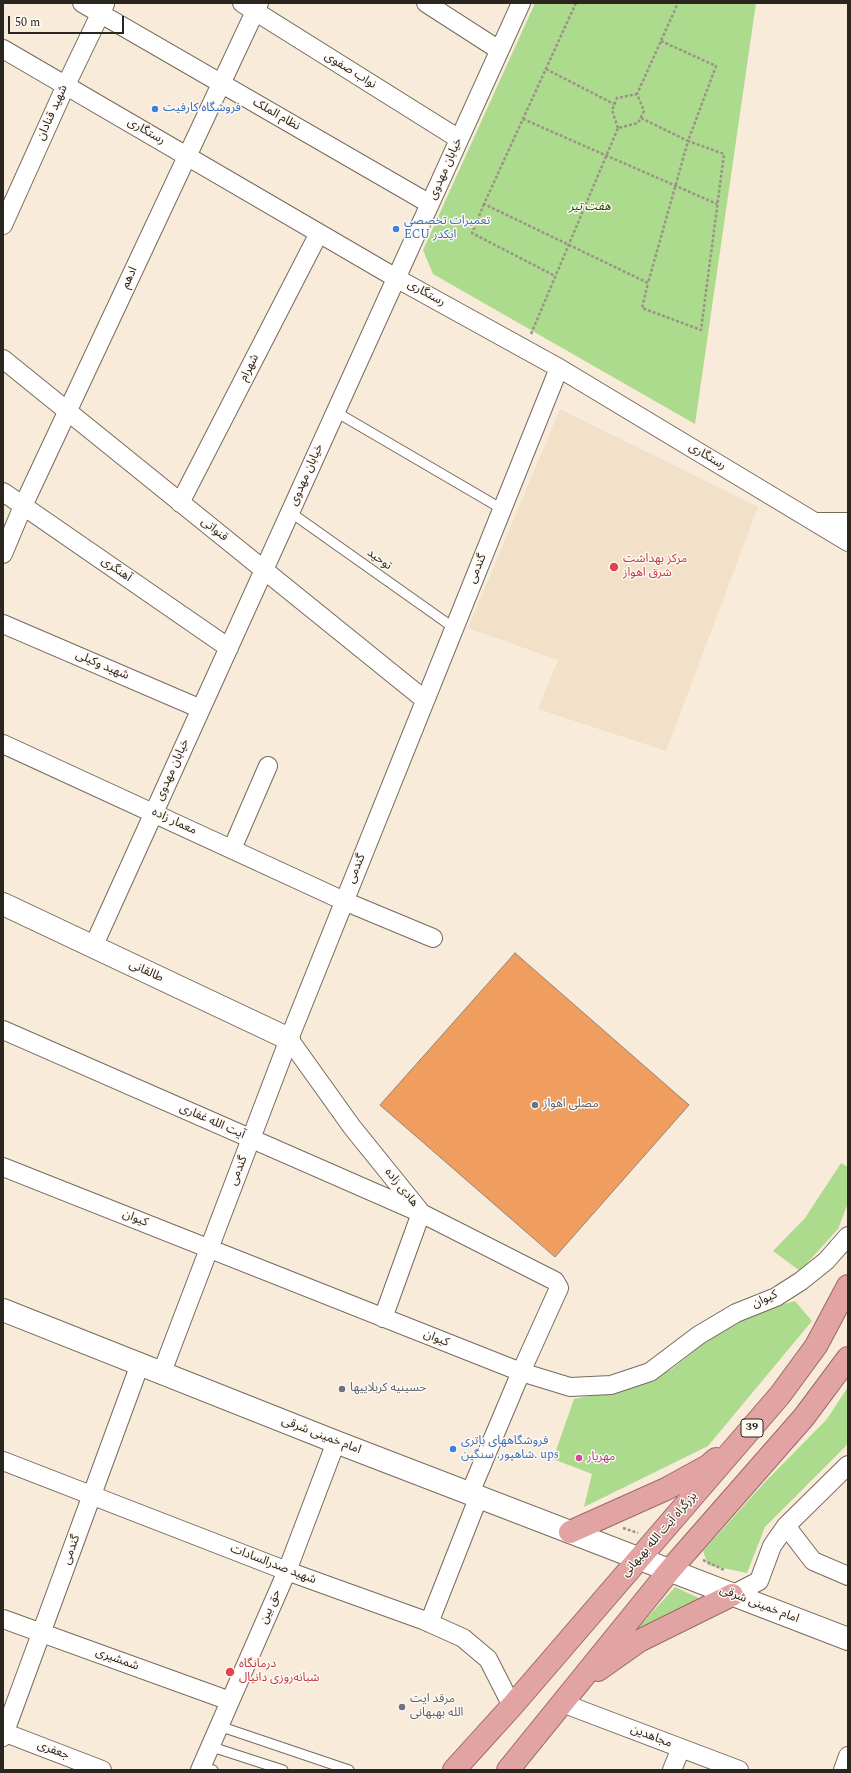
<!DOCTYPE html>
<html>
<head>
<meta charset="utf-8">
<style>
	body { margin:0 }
	#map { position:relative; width:851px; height:1773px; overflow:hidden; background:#f8ebda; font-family:Spectral,serif }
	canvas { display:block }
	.frame { position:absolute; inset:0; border:4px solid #2a251f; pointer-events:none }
	.scale { position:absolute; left:8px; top:16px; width:116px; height:18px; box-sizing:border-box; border:2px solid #2a251f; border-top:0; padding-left:5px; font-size:12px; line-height:14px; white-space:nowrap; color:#2a251f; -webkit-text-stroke:3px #fff9f3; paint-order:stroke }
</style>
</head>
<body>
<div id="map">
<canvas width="851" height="1773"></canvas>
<div class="frame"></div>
<div class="scale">50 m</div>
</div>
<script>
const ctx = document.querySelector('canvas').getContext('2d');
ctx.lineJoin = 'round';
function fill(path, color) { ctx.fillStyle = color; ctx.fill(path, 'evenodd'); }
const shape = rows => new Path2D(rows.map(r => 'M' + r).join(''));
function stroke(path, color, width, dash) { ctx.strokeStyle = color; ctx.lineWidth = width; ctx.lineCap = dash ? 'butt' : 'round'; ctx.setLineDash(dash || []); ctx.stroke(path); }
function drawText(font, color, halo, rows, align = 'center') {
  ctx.font = font + ' Spectral,"Noto Sans Arabic",serif'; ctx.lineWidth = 3; ctx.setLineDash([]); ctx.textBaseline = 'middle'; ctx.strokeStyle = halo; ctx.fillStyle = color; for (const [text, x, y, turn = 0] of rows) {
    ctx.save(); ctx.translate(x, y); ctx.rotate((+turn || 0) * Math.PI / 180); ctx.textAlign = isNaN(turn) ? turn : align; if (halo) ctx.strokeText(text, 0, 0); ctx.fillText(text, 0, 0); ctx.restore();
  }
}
fill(shape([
	[560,409,758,507,666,751,538,709,558,660,468,628]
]), '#f2e0c9');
fill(shape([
	[535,3,756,3,695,424,433,274,423,250],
	[841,1163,848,1167,848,1203,838,1229,800,1271,773,1251,805,1218],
	[795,1301,812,1321,708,1446,584,1507,592,1474,553,1459,574,1399,622,1389,672,1369,708,1340,755,1312],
	[848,1387,848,1442,846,1446,765,1527,747,1573,708,1565,703,1551,765,1482,827,1419],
	[675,1587,701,1599,637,1629]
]), '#acdb8e');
const building = shape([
	[515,953,689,1105,555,1257,380,1105,515,953]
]);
fill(building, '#f09e60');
stroke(building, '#938377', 1);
const service = shape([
	[336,412,502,509],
	[290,512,454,628],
	[219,1726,349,1770],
	[209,1746,283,1770],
	[201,1766,213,1770]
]);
const minor = shape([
	[82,3,430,204],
	[242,3,459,139],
	[426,3,499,50],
	[3,49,396,278,559,368,848,542],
	[3,225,66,85,105,4],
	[3,359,425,700],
	[3,492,229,648],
	[180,503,319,233],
	[816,522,848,522],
	[3,554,23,506,259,3],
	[3,624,201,709],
	[3,744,344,901,433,938],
	[232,849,268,766],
	[93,947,521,3],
	[3,1030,421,1213,555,1281,559,1288,521,1372,470,1493],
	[289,1039,352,1127,419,1210],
	[3,1167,521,1372,570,1387,611,1385,650,1372,699,1335,736,1313,776,1297,801,1281,826,1261,848,1236],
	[383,1318,421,1213],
	[162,1372,289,1039,559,368],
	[3,1461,287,1571,423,1620,463,1638,488,1659,512,1706],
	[786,1526,813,1561,848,1576],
	[732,1595,759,1581,772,1546,786,1526,848,1465],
	[3,1619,230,1701],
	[429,1623,479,1496],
	[562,1703,739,1770],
	[3,1732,102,1770],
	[3,1737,140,1364],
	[200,1770,287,1571,336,1442],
	[672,1770,681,1748],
	[843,1770,848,1756]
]);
const tertiary = shape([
	[3,904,289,1039]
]);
const secondary = shape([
	[3,1310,336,1442,848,1639]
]);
const trunk = shape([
	[570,1532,666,1489,708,1466,716,1459],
	[598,1670,639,1641,732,1595],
	[454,1770,512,1706,780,1395,816,1346,848,1286],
	[508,1770,670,1570,804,1417,848,1358]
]);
stroke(service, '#766a5c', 11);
stroke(minor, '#766a5c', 20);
stroke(tertiary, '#766a5c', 24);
stroke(secondary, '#766a5c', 24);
stroke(trunk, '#9c6866', 24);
stroke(shape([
	[576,3,484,204,648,283,688,141,724,154,701,330,642,308,648,283],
	[546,69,614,104],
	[641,118,688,141,716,66,661,41],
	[523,119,717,204],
	[618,128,612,110,617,98,637,94],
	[484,204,472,233,555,276],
	[531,334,618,128,638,123,644,111,637,94,678,3],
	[623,1528,638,1533],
	[703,1560,724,1570]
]), '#9c9386', 2.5, [3, 2]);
stroke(service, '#fff', 9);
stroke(minor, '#fff', 18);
stroke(tertiary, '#fff', 22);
stroke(secondary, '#fff', 22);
stroke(trunk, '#e2a3a3', 22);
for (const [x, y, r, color] of [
	[155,109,4,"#3f7fe0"],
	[396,229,4,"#3f7fe0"],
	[614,567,5,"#e0444e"],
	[535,1105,4,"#6b7280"],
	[342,1389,4,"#6b7280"],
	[453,1449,4,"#3f7fe0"],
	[579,1458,4,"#d1479c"],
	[230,1672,5,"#e0444e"],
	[402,1707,4,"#6b7280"]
]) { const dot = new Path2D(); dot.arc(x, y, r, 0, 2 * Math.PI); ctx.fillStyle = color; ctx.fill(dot); stroke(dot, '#fff9f3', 1.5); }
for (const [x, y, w] of [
	[752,1428,22]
]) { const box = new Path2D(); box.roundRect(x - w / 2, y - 9, w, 18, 3); ctx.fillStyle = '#fff9f3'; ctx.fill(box); stroke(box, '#2a251f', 1); }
drawText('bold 11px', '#2a251f', null, [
	["39",752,1428]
]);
drawText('12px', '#2a251f', '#fff9f3', [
	["نواب صفوی",350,71,32],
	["شهید قنادان",53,113,-66],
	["نظام الملک",276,115,30],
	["رستگاری",146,132,30],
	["خیابان مهدوی",446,169,-66],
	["ادهم",130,278,-65],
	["رستگاری",426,294,29],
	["شهرام",250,368,-63],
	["رستگاری",707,457,31],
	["خیابان مهدوی",307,475,-66],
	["قنواتی",214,530,38],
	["توحید",379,560,35],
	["گندمی",478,569,-68],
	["آهنگری",116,570,35],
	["شهید وکیلی",102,666,23],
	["خیابان مهدوی",173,770,-66],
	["معمار زاده",174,822,25],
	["گندمی",357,869,-68],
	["طالقانی",146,972,25],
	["آیت الله غفاری",212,1122,24],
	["گندمی",239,1171,-69],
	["هادی زاده",401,1188,51],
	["کیوان",135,1219,22],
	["کیوان",765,1300,-24],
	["کیوان",436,1339,22],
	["امام خمینی شرقی",321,1436,21],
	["بزرگراه آیت الله بهبهانی",660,1535,-49],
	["گندمی",72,1550,-70],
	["شهید صدرالسادات",273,1565,21],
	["امام خمینی شرقی",759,1605,21],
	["حق بین",271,1607,-67],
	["شمشیری",117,1660,20],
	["مجاهدین",651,1737,21],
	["جعفری",53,1751,21]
]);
drawText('12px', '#366cbe', '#fff9f3', [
	["فروشگاه کارفیت",163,109],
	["تعمیرات تخصصی",404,222],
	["ECU ایکدر",404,236],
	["فروشگاههای باتری",461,1442],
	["شاهپور. سنگین. ups",461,1456]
], 'left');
drawText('italic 12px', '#1f3f01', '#fff9f3', [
	["هفت تیر",590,208]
]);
drawText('12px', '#be3a42', '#fff9f3', [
	["مرکز بهداشت",623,560],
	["شرق اهواز",623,574],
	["درمانگاه",239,1665],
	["شبانه‌روزی دانیال",239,1679]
], 'left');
drawText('12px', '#5b616d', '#fff9f3', [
	["مصلی اهواز",543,1105],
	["حسینیه کربلاییها",350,1389],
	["مرقد ایت",410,1700],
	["الله بهبهانی",410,1714]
], 'left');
drawText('12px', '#b23c85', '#fff9f3', [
	["مهریار",587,1458]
], 'left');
</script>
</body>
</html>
